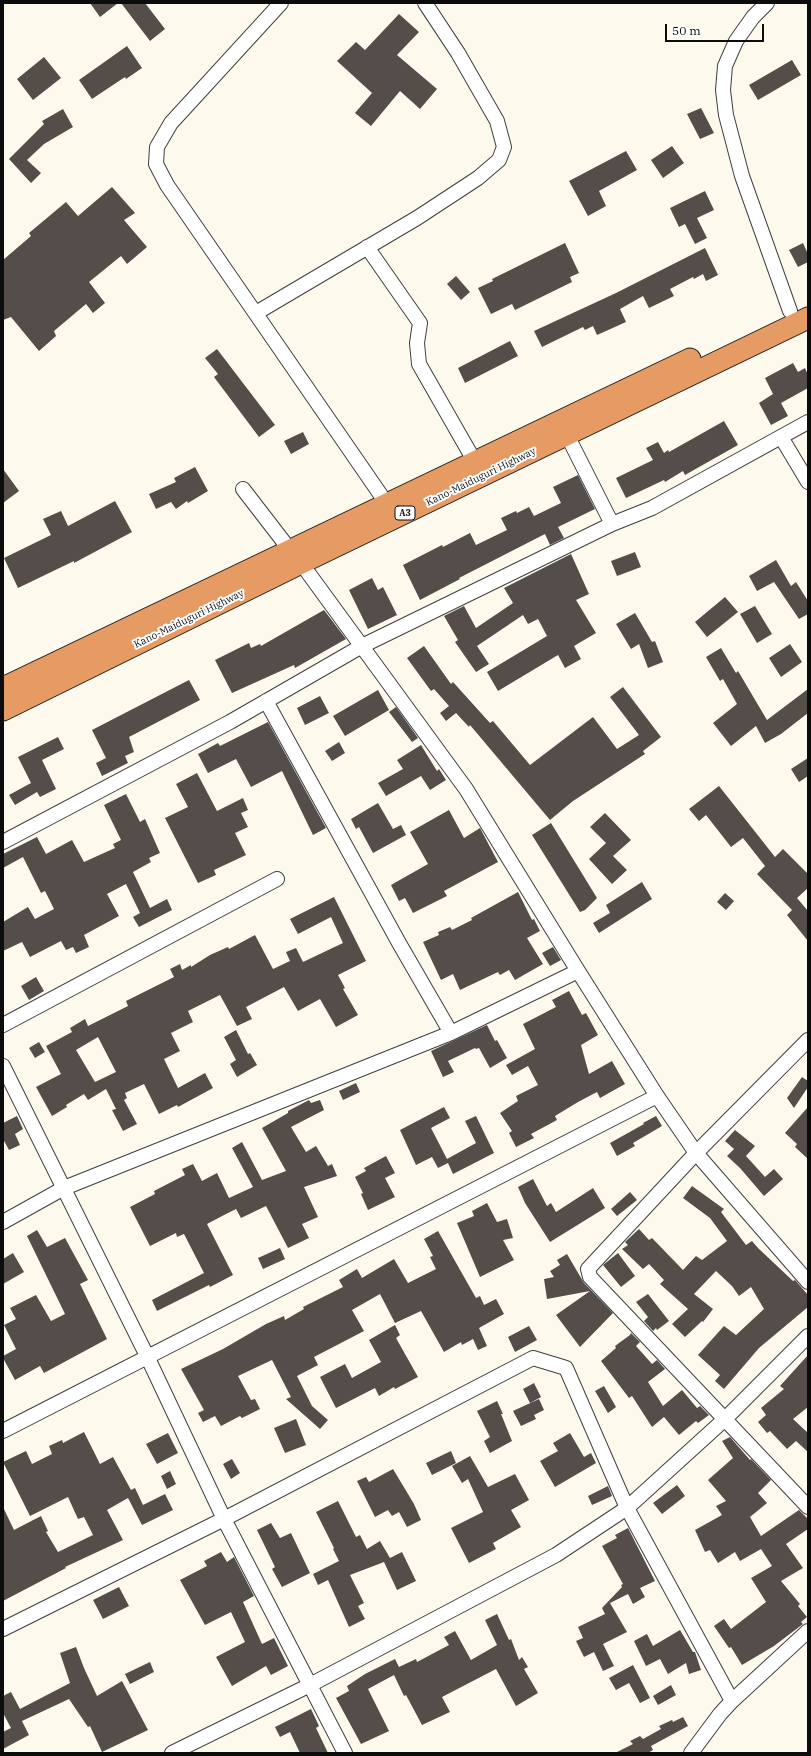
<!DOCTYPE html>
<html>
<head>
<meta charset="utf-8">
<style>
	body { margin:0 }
	#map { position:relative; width:811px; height:1756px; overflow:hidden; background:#fdfaed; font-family:"IBM Plex Serif",serif }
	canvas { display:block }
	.frame { position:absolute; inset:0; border:4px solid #0c0c0c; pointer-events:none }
	.scale { position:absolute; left:665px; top:24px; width:99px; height:18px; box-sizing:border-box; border:2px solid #0c0c0c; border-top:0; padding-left:5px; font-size:12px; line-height:14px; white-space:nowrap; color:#0c0c0c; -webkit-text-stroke:3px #fff; paint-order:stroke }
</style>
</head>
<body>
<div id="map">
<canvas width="811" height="1756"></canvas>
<div class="frame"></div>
<div class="scale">50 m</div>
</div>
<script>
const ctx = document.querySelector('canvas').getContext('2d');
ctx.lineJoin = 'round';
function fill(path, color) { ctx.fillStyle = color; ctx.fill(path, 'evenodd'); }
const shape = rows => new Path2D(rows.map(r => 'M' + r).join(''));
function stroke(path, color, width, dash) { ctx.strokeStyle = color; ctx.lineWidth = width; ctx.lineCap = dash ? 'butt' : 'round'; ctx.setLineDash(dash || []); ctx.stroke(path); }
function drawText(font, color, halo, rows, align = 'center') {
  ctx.font = font + ' "IBM Plex Serif",serif'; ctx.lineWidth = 4; ctx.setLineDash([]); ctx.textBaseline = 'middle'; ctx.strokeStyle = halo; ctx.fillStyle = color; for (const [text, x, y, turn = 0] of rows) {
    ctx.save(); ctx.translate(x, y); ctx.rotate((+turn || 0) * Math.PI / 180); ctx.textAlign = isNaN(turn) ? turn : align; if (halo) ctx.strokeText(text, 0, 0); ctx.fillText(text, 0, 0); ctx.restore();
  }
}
fill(shape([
	[90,3,118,3,100,17],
	[121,3,145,3,165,29,150,41],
	[399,14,419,32,397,55,437,89,420,109,400,91,371,126,355,113,372,93,337,61,356,42,365,50],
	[127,46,142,68,126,79,125,77,92,99,79,80],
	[44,57,61,78,33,100,17,79],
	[792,60,801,75,758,100,749,85],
	[701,108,714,133,700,139,687,114],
	[63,109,73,127,44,144,27,160,41,173,31,183,9,159,44,124,42,121],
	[672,146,684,163,663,178,651,160],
	[626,151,637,170,599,191,606,206,588,216,569,181],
	[112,187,135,213,124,220,147,247,127,264,121,256,89,282,105,303,93,313,86,304,54,331,56,336,39,351,11,317,3,320,3,260,31,236,29,233,66,202,78,216],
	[705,191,714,210,697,218,707,238,695,244,685,224,679,227,670,208],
	[565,243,579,273,570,277,572,282,515,310,512,304,491,314,478,288,493,281,492,279],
	[803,243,808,254,808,262,798,267,789,250],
	[705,248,718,275,706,281,703,274,694,279,693,277,670,289,674,296,649,308,643,296,620,309,626,322,597,335,593,326,585,330,583,327,542,347,534,331,616,293],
	[456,276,470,292,461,300,447,284],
	[510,341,518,356,465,383,458,368],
	[217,349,275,425,259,437,214,377,218,374,205,358],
	[793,363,798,372,805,368,808,375,808,388,781,403,788,416,771,425,759,403,773,394,765,378],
	[724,421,738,445,685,475,683,471,665,482,664,480,626,498,616,478,653,460,646,448,658,442,664,453,668,450,669,452],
	[303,432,309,444,291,454,284,441],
	[195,467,208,491,188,503,187,501,176,509,171,502,156,509,149,494,176,482,174,478],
	[3,469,19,491,3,503],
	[578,475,595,509,558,527,564,538,550,545,545,534,459,578,460,579,420,600,403,565,442,545,443,547,470,533,476,545,507,530,501,518,516,511,517,513,529,507,534,516,561,503,553,487],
	[115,501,132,532,74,563,74,561,18,588,4,558,51,535,43,519,61,511,68,526],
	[635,552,641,567,617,576,611,561],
	[571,554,589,594,576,600,596,633,574,646,581,659,565,668,558,655,498,691,487,672,547,636,538,619,528,624,523,615,477,646,489,664,476,672,455,642,458,640,444,616,464,606,476,628,513,603,504,588],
	[776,560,791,586,796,582,808,601,808,614,799,619,774,582,757,591,749,576],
	[372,578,378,590,383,587,397,615,368,629,349,590],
	[725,597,738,612,707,637,695,622],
	[755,606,772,634,757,643,740,614],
	[324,610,346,639,295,668,294,665,232,693,215,660,249,643,251,648,260,644,261,646],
	[635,613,652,642,655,641,663,662,648,668,639,644,631,649,616,624],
	[790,644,802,662,781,677,769,658],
	[424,646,451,684,453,682,490,723,493,721,530,765,593,717,617,749,639,735,610,697,623,687,661,737,643,751,645,754,573,801,550,820,470,725,469,727,456,713,446,721,440,713,449,706,434,689,431,691,407,658],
	[721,648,736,673,738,671,767,720,808,689,808,713,781,734,765,743,756,726,731,746,713,723,737,704,723,679,720,681,706,657],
	[189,680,200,700,129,737,134,752,125,756,128,763,102,776,96,763,106,758,92,730],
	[378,690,389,710,345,736,333,716],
	[320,696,329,713,305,725,297,708],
	[396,707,418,738,412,742,389,712],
	[268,722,326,828,313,835,282,771,251,787,236,759,208,773,198,754,218,743,220,746],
	[58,737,64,749,42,760,56,789,40,797,37,792,15,805,9,795,31,783,18,757],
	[339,742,345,753,332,761,325,751],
	[421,745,437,771,439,769,446,780,430,790,421,776,386,796,378,783,403,769,397,760],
	[808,758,808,776,799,782,791,769],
	[197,773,217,811,243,798,248,810,241,813,248,827,235,833,246,855,214,870,216,875,198,883,165,818,188,807,176,784],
	[719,786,775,857,783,849,808,874,808,888,797,898,808,911,808,941,787,915,792,910,757,874,765,866,743,838,731,847,706,815,699,821,689,809],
	[126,794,140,822,145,819,160,853,149,858,151,862,133,872,150,908,167,899,172,910,139,927,133,917,140,913,126,884,107,894,119,916,84,935,89,947,76,953,73,947,66,950,61,941,30,957,22,942,3,951,3,922,28,907,35,919,54,909,45,891,41,893,23,857,3,868,3,854,37,837,46,854,72,840,84,862,115,848,113,844,121,840,104,805],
	[378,803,393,829,401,825,406,835,373,853,359,827,356,829,351,819],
	[449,810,464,838,480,828,498,862,444,891,447,896,413,913,405,898,399,901,391,885,428,864,410,832],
	[605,813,631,840,613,856,627,870,612,884,589,859,606,843,590,827],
	[551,823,597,898,585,910,580,912,532,835],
	[642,882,652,899,599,933,593,923,610,913,606,905],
	[518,892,532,920,534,919,540,931,527,938,543,964,515,980,509,970,500,975,498,972,460,990,453,974,441,980,423,942,439,935,438,932,450,927,452,930,472,920,471,918],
	[725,893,734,901,726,910,717,902],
	[334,897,366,961,338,975,345,988,343,989,358,1015,336,1027,320,999,298,1011,284,987,246,1007,252,1019,237,1026,220,995,188,1011,193,1022,171,1033,180,1051,164,1059,178,1088,205,1073,213,1088,178,1107,177,1105,159,1114,144,1084,125,1093,127,1098,124,1100,137,1124,123,1131,112,1110,116,1109,106,1089,88,1100,84,1094,66,1105,67,1107,52,1116,36,1087,61,1074,46,1046,72,1032,70,1028,85,1019,88,1026,128,1006,126,1001,174,977,170,969,180,964,182,970,191,965,191,967,210,955,228,947,229,949,255,935,273,969,290,961,286,952,296,948,303,962,343,943,331,917,298,934,290,919],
	[98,1037,116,1072,95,1082,76,1050],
	[553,947,561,960,550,966,542,953],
	[36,977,44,991,29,1000,21,986],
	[569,991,582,1015,586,1013,598,1035,581,1045,589,1074,612,1061,625,1084,600,1098,597,1092,578,1102,555,1116,557,1120,531,1134,534,1138,516,1147,509,1133,512,1131,500,1113,518,1101,516,1096,538,1085,528,1066,512,1075,506,1065,535,1049,523,1024,556,1007,552,1000],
	[487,1025,495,1041,497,1040,507,1058,490,1068,479,1048,476,1049,475,1048,448,1061,454,1072,443,1077,431,1051],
	[236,1030,248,1054,250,1053,257,1065,237,1077,230,1064,236,1060,224,1037],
	[39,1042,45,1052,35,1058,29,1048],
	[802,1077,808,1081,808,1087,794,1108,787,1098],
	[356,1083,360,1092,343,1100,339,1091],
	[309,1100,311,1103,320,1100,324,1110,291,1127,306,1152,316,1146,328,1166,332,1164,337,1176,304,1187,318,1217,302,1224,309,1238,288,1248,266,1206,241,1218,236,1209,226,1214,207,1224,233,1275,210,1287,209,1285,157,1311,152,1300,204,1273,184,1234,177,1237,176,1233,150,1246,130,1207,155,1194,154,1191,185,1175,182,1169,193,1164,202,1181,217,1173,229,1198,253,1187,232,1148,242,1142,262,1180,286,1171,262,1128,288,1113,288,1111],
	[444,1107,450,1118,431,1128,447,1159,476,1143,465,1121,476,1116,494,1153,453,1174,448,1163,438,1168,432,1157,416,1165,400,1130],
	[808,1107,808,1159,795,1147,797,1144,785,1133],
	[17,1116,23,1129,15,1134,20,1145,9,1150,3,1139,3,1123],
	[656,1116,662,1126,633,1143,635,1146,617,1156,610,1143,644,1124,643,1123],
	[735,1130,755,1146,746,1156,765,1177,774,1169,783,1179,764,1196,740,1168,727,1156,734,1149,725,1141],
	[386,1156,395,1173,385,1178,395,1197,368,1210,361,1194,363,1193,355,1177,366,1171,364,1168],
	[533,1179,547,1206,551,1203,556,1212,593,1188,605,1208,550,1242,525,1203,518,1187],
	[692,1186,724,1209,721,1212,746,1245,752,1241,758,1248,793,1281,795,1280,808,1295,808,1307,759,1348,724,1389,715,1381,720,1375,698,1355,724,1326,736,1335,764,1309,751,1287,739,1296,732,1286,716,1271,694,1294,713,1309,703,1322,702,1321,685,1337,672,1324,688,1309,660,1284,664,1280,649,1264,643,1269,622,1249,628,1245,625,1242,639,1229,649,1240,652,1238,683,1270,696,1256,702,1260,727,1241,710,1218,683,1198],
	[630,1192,637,1200,617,1216,611,1209],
	[487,1203,497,1222,507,1219,513,1238,503,1240,514,1260,480,1277,457,1223,474,1216,472,1211],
	[37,1230,47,1247,65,1238,88,1280,80,1284,107,1339,44,1373,40,1366,15,1380,3,1358,3,1356,16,1349,4,1325,16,1319,10,1308,36,1295,51,1321,65,1314,27,1236],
	[438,1231,476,1298,480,1296,484,1305,496,1299,504,1314,479,1328,487,1346,478,1350,473,1339,462,1345,461,1342,444,1352,421,1311,395,1323,380,1294,352,1310,364,1331,314,1357,318,1365,297,1376,312,1406,328,1420,320,1429,286,1399,291,1397,272,1360,238,1376,251,1400,255,1399,260,1409,242,1418,240,1416,221,1426,215,1416,203,1422,198,1413,204,1410,181,1369,223,1349,266,1324,284,1316,285,1320,304,1309,303,1307,343,1287,339,1280,357,1269,362,1278,394,1259,408,1283,436,1269,430,1257,433,1256,424,1239],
	[280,1248,285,1259,263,1269,258,1258],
	[13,1253,24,1272,3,1284,3,1259],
	[618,1253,635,1276,621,1287,603,1265],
	[567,1254,584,1283,613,1313,580,1347,556,1315,590,1291,547,1299,544,1279,554,1277,550,1271,560,1265,557,1260],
	[648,1294,669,1321,657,1330,656,1328,653,1331,644,1321,648,1317,636,1302],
	[395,1325,400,1335,396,1338,418,1377,395,1389,394,1387,379,1396,375,1388,336,1408,320,1377,345,1364,352,1378,381,1362,369,1340],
	[529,1326,537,1340,515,1352,508,1337],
	[631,1333,640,1342,636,1346,652,1364,657,1360,665,1369,648,1382,663,1406,682,1390,697,1408,700,1406,709,1415,698,1423,696,1421,679,1435,664,1417,652,1427,632,1396,629,1398,601,1361,616,1348,615,1346,630,1335],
	[808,1355,808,1407,793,1419,808,1433,808,1452,796,1441,787,1449,770,1431,767,1433,758,1422,766,1415,761,1408,784,1389,780,1386],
	[534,1383,541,1397,530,1403,523,1389],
	[604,1386,616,1407,608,1413,595,1391],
	[539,1399,544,1410,534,1415,536,1419,521,1426,513,1411],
	[497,1401,503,1414,501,1414,512,1441,490,1453,484,1441,490,1437,477,1411],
	[296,1419,306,1445,285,1453,274,1428],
	[84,1432,100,1464,113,1457,131,1490,135,1488,143,1505,165,1494,173,1510,142,1525,128,1498,107,1510,123,1540,65,1567,66,1568,3,1601,3,1507,14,1530,41,1516,48,1531,46,1532,58,1552,93,1535,84,1517,78,1519,68,1497,30,1516,3,1462,26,1451,32,1464,52,1454,49,1446,62,1440,63,1443],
	[168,1433,178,1453,157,1464,146,1444],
	[570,1433,584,1457,591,1453,596,1463,555,1487,540,1461,558,1451,553,1443],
	[730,1437,750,1460,751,1459,771,1480,758,1493,767,1503,750,1517,761,1536,799,1510,808,1519,808,1529,786,1544,803,1568,781,1581,800,1604,798,1606,807,1617,801,1622,803,1624,774,1646,742,1665,731,1647,729,1648,714,1626,724,1619,731,1629,766,1602,751,1578,772,1566,761,1549,740,1561,735,1552,718,1563,710,1550,705,1552,695,1530,722,1515,716,1506,726,1501,708,1480,733,1458,722,1441],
	[451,1451,456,1463,432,1475,426,1463],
	[470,1456,488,1487,515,1474,529,1500,511,1510,521,1527,493,1543,496,1549,469,1563,451,1528,483,1512,468,1479,462,1483,452,1466],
	[232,1459,240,1473,231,1479,223,1464],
	[393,1469,414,1504,421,1520,407,1527,399,1512,392,1516,388,1510,375,1517,357,1481,366,1477,369,1482],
	[170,1471,176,1484,167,1489,161,1476],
	[677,1485,685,1496,662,1514,653,1503],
	[608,1486,612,1496,592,1505,588,1496],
	[338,1501,356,1537,360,1535,367,1549,380,1541,390,1558,402,1552,416,1581,397,1590,384,1562,350,1575,364,1603,358,1606,365,1619,349,1627,328,1580,318,1585,313,1574,339,1561,333,1549,334,1548,316,1512],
	[271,1523,280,1538,291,1533,310,1573,282,1587,272,1569,275,1567,257,1530],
	[628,1528,655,1581,640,1588,645,1597,633,1604,628,1594,610,1603,627,1632,603,1644,614,1666,603,1671,594,1652,584,1657,576,1641,583,1638,578,1627,605,1614,602,1608,622,1587,621,1585,623,1584,602,1546,617,1538,615,1535],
	[221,1552,227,1562,234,1557,254,1596,243,1602,262,1644,274,1638,288,1666,271,1675,266,1666,232,1686,216,1657,245,1642,231,1612,205,1625,180,1580,207,1566,204,1561],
	[119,1587,129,1606,103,1619,93,1600],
	[497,1614,509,1640,511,1639,519,1660,522,1657,528,1667,524,1669,538,1693,516,1706,496,1669,442,1697,450,1712,422,1725,406,1695,404,1696,394,1675,368,1689,389,1731,361,1744,336,1698,349,1691,347,1686,365,1674,395,1659,399,1667,416,1659,417,1662,449,1645,444,1637,455,1631,471,1660,497,1645,485,1620],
	[680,1630,693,1652,695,1652,701,1670,689,1674,686,1663,668,1674,660,1659,646,1666,634,1641,647,1634,653,1646],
	[76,1647,84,1668,97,1696,122,1681,148,1730,102,1752,90,1726,88,1727,69,1699,22,1721,29,1735,3,1749,3,1732,11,1728,3,1713,3,1696,11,1692,20,1709,70,1683,60,1653],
	[150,1662,154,1672,130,1684,125,1674],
	[633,1665,650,1698,640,1703,629,1683,616,1690,609,1678],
	[671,1685,676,1695,658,1705,653,1696],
	[311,1709,319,1726,316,1728,328,1753,300,1753,290,1732,280,1737,275,1727],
	[683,1717,688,1726,651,1746,653,1750,648,1753,615,1753,633,1744,630,1741,640,1736,643,1739,661,1729,659,1726,672,1720,673,1722]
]), '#544d4a');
const minor = shape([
	[281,3,171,123,157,147,156,164,167,185,387,504],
	[767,3,753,17,736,41,725,66,723,90,726,115,742,176,790,311],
	[367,247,420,323,417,343,419,364,475,462],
	[256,313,417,218,478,178,499,160,504,147,497,121,458,53,425,3],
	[567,435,612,524],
	[781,437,808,482],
	[243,489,290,550],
	[301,563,466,789,578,971,657,1096,696,1153,808,1282],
	[266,701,399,943,451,1033],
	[3,842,230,722,362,646,612,524,652,508,808,422],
	[3,1025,277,879],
	[808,1040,696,1153,588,1269,590,1277,808,1507],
	[3,1066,147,1356,224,1519,345,1753],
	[3,1222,64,1188,451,1033,578,971],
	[3,1431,657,1096],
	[3,1629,224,1519,533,1358,566,1368,627,1508,732,1701],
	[172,1753,310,1685,556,1555,627,1508,725,1419,808,1336],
	[691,1753,720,1714,732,1701,808,1631]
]);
const highway = shape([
	[3,688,690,359],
	[3,710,301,563,808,318]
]);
stroke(minor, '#3f3f3f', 16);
stroke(highway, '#1d1d1d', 23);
stroke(minor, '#fff', 14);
stroke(highway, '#e59b63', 21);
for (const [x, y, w] of [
	[405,513,20]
]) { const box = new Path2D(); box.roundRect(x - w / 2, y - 7, w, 14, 3); ctx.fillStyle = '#fff'; ctx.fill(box); stroke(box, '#0c0c0c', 1); }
drawText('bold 9px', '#0c0c0c', null, [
	["A3",405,513]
]);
drawText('10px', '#0c0c0c', '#fff', [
	["Kano-Maiduguri Highway",481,477,-26],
	["Kano-Maiduguri Highway",189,619,-26]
]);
</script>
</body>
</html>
